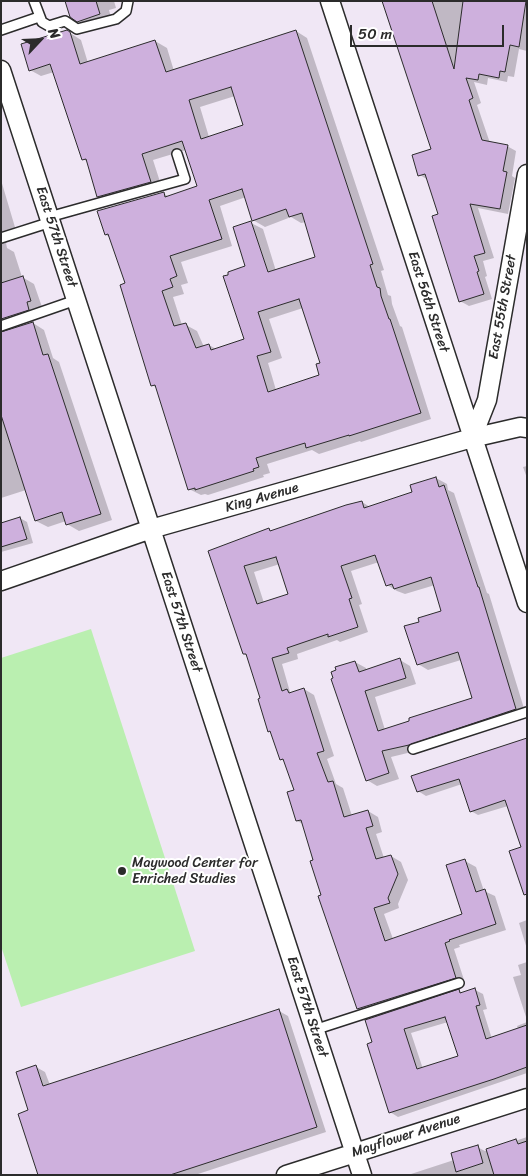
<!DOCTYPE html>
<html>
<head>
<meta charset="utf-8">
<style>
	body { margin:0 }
	#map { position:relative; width:528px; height:1176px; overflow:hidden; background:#f0e7f5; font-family:Sriracha,sans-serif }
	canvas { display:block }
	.frame { position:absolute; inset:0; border:2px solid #2b2b2b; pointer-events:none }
	.north { position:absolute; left:15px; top:15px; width:50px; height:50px; -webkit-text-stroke:4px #fff; paint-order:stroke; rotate:65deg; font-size:14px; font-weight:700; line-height:20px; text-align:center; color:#2b2b2b }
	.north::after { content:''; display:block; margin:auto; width:18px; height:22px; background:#2b2b2b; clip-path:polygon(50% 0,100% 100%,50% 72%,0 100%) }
	.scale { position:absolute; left:350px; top:25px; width:154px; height:22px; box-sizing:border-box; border:2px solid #2b2b2b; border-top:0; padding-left:6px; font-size:15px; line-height:18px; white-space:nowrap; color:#2b2b2b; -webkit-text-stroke:4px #fff; paint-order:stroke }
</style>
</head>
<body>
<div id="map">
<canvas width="528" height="1176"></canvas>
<div class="frame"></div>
<div class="north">N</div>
<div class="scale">50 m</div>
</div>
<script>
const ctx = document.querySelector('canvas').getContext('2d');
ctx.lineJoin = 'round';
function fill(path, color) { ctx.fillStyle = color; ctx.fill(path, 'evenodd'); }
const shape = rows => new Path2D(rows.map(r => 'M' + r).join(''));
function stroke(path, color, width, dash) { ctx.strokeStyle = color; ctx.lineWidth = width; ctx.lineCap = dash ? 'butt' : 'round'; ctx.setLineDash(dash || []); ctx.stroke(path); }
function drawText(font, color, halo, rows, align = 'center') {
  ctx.font = font + ' Sriracha,sans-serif'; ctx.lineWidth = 4; ctx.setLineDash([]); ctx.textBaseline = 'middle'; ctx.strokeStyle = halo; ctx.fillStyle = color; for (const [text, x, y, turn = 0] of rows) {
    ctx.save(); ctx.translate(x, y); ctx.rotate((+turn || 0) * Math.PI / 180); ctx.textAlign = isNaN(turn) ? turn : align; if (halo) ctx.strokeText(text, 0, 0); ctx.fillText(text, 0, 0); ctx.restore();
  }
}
fill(shape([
	[91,629,195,951,21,1007,1,946,1,658]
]), '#baefb0');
fill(shape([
	[66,1,114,1,116,8,109,10,112,21,91,28,78,21],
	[384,1,527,1,527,51,519,49,514,77,508,76,507,82,488,78,487,85,474,82,481,103,477,105,490,143,507,146,516,151,512,176,515,178,508,214,478,208,494,258,483,261,487,276,485,277,492,299,469,306,460,301,440,214,428,180,420,175,432,150],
	[67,31,81,40,88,63,155,41,167,48,174,71,296,31,307,38,384,270,381,271,388,295,391,296,392,304,400,326,402,327,431,419,361,442,360,441,319,454,312,450,267,464,270,473,263,475,264,477,208,495,205,494,201,495,189,489,157,388,152,385,126,284,111,238,106,235,163,193,169,197,198,187,186,150,153,160,162,188,110,203,99,196,88,162,83,159,54,72,41,76,30,70],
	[235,96,245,126,209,137,200,107],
	[246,197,253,220,265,227,291,217,301,223,306,222,317,257,276,271,263,229,251,223,247,267,245,340,216,349,209,345,204,347,197,331,186,325,182,325,173,297,184,294,181,285,188,283,181,262,232,246,220,206],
	[303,308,321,364,321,376,276,390,268,363,282,358,269,319],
	[1,180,17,234,6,243,7,248,14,252,22,277,34,284,42,307,10,327,5,332,33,323,44,330,53,358,59,362,112,520,79,531,67,524,66,521,48,527,36,521,26,490,1,498],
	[527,466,527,478,523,467],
	[436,478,447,484,448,490,454,493,487,593,489,594,526,715,420,750,391,757,399,779,377,786,367,780,355,662,366,668,366,671,400,660,410,666,416,684,375,697,385,730,473,699,461,660,428,670,418,664,420,623,443,611,435,585,405,594,397,591,387,585,379,562,351,571,362,604,359,605,368,632,340,642,337,640,297,654,298,659,282,664,290,692,292,693,304,689,314,695,334,756,327,759,336,784,343,788,352,816,368,811,378,817,382,832,376,834,384,858,391,856,401,862,408,880,398,904,399,908,384,914,393,939,463,915,465,861,476,867,484,891,495,896,506,930,459,945,460,947,454,949,465,983,369,1015,358,1009,323,895,303,824,297,821,295,791,285,762,281,759,272,733,269,731,262,699,248,656,244,654,209,552,269,530,273,532,362,502,370,507,414,493],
	[280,564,290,595,264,603,254,572],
	[20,518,27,522,33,543,1,552,1,524],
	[527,740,523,848,508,806,478,815,471,811,462,784,426,796,418,791],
	[527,920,527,949,519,923],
	[527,962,527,1020,513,977,521,975,518,965],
	[475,990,483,994,487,1009,483,1010,492,1039,518,1029,517,1026,527,1022,527,1073,398,1117,390,1112,369,1045,459,991,463,993],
	[448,1022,459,1057,423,1069,411,1033],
	[279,1011,288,1016,326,1132,195,1175,40,1175,30,1111,36,1067,45,1072,50,1085],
	[527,1137,527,1175,411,1174,454,1160,477,1147,485,1151]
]), '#0003');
const building = shape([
	[65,1,96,1,100,14,77,22,70,17,65,1],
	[382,1,432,1,454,69,463,1,526,1,519,47,510,45,505,72,500,71,499,78,479,74,478,80,466,78,473,98,469,100,482,140,508,145,503,171,507,172,500,209,470,204,485,253,474,256,479,271,477,272,484,294,459,302,432,216,438,214,425,174,418,176,412,155,431,149,382,1],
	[67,30,70,32,80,64,155,40,166,72,296,30,373,264,370,265,377,287,380,288,381,296,389,319,390,319,421,413,349,436,349,435,306,448,305,443,256,458,259,467,253,469,254,471,195,490,195,488,188,490,155,385,151,386,120,285,125,283,108,234,105,235,97,211,164,192,165,197,197,186,182,141,142,154,151,182,97,197,86,159,82,160,50,64,29,71,21,44,67,30],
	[231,87,243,125,201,139,189,100,231,87],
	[242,189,252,221,286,209,289,217,302,213,315,257,268,272,251,221,233,227,245,266,228,272,228,275,223,276,244,339,211,350,209,344,196,348,186,323,174,326,162,291,173,287,170,279,177,276,170,256,222,239,209,200,242,189],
	[299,299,320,363,316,364,319,375,268,392,257,356,271,352,258,312,299,299],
	[23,276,31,301,27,302,29,310,1,319,1,283,23,276],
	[33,322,43,355,48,354,101,514,66,525,62,512,35,521,1,415,1,332,33,322],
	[436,477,439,487,444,485,478,587,479,587,516,709,409,745,382,751,389,773,366,781,331,679,333,678,331,672,336,670,335,667,355,661,359,672,400,658,406,678,365,691,378,731,409,721,409,718,472,698,458,652,417,665,404,626,419,622,418,618,441,611,431,577,394,589,392,584,386,586,375,555,341,566,352,598,349,599,358,627,328,637,328,634,287,648,289,653,272,658,282,691,287,689,289,693,304,688,324,751,317,753,328,782,333,781,344,817,368,810,373,826,366,828,376,859,391,855,398,874,388,898,390,903,374,908,385,941,462,914,446,865,465,859,476,892,485,889,496,924,449,940,450,941,445,943,456,978,357,1009,318,896,321,895,310,861,313,860,301,820,296,821,287,792,294,790,283,759,280,760,270,731,268,732,258,699,260,698,246,654,243,654,208,551,269,528,270,531,346,505,362,501,364,508,412,492,410,485,436,477],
	[276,557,288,594,257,604,244,566,276,557],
	[20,517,27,539,1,547,1,523,20,517],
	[527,738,527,894,524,895,509,851,521,847,505,800,470,812,459,779,417,792,411,776,527,738],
	[475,988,480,1005,476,1006,486,1039,527,1025,527,1067,494,1079,389,1113,367,1044,372,1042,365,1020,459,989,460,993,475,988],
	[445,1017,458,1056,417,1069,404,1029,445,1017],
	[279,1009,317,1127,170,1175,38,1175,18,1114,28,1110,16,1072,36,1065,43,1086,279,1009],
	[516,1139,518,1144,527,1141,527,1175,494,1175,486,1149,516,1139],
	[478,1145,483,1163,456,1172,451,1153,478,1145]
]);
fill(building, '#ceb0dd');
stroke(building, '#2b2b2b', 1);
const lane = shape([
	[34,1,42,22,49,26,65,21,77,29,116,19,126,11,128,1],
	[1,30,39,17],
	[49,217,185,179,177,154],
	[1,238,51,222],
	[1,326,76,300],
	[413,749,527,712],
	[314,1030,459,983]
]);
const street = shape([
	[330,1,527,603],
	[1,70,362,1175],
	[472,438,487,400,527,174],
	[1,581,151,529,472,438,520,427,527,428],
	[286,1175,527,1098]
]);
stroke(lane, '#2b2b2b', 12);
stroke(street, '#2b2b2b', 21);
stroke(lane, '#fff', 9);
stroke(street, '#fff', 18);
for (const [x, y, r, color] of [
	[122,871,5,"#2b2b2b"]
]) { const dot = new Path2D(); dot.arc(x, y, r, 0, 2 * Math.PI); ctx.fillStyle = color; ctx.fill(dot); stroke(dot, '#fff', 2); }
drawText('14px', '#2b2b2b', '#fff', [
	["East 57th Street",56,237,72],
	["East 56th Street",428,302,72],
	["East 55th Street",503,307,-80],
	["King Avenue",262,498,-16],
	["East 57th Street",181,622,72],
	["East 57th Street",307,1007,72],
	["Mayflower Avenue",406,1136,-18]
]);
drawText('14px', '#2b2b2b', '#fff', [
	["Maywood Center for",132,863],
	["Enriched Studies",132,879]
], 'left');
</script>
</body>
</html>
